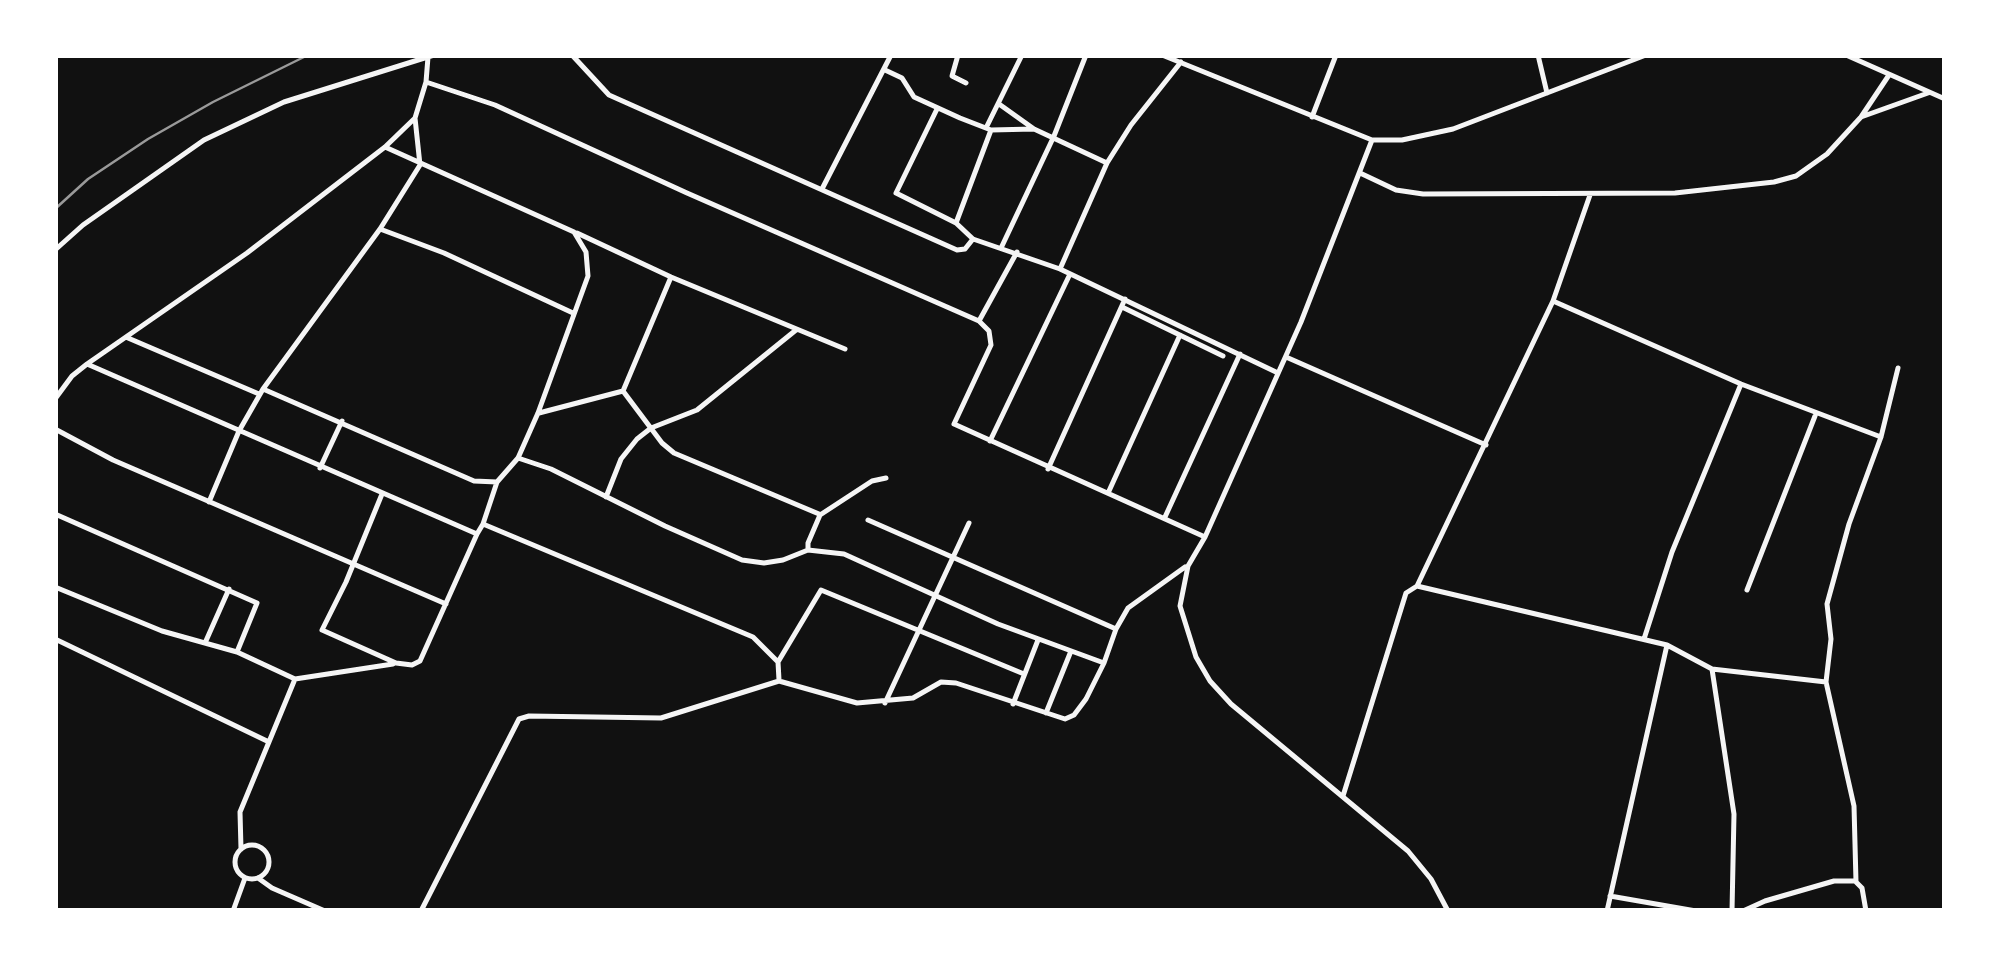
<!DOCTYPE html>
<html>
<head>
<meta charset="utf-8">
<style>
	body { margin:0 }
	#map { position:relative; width:2000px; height:966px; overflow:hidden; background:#111; font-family:"Times New Roman",serif }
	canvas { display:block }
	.frame { position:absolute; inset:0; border:58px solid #fff; pointer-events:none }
</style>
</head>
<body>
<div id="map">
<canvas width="2000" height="966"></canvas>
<div class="frame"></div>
</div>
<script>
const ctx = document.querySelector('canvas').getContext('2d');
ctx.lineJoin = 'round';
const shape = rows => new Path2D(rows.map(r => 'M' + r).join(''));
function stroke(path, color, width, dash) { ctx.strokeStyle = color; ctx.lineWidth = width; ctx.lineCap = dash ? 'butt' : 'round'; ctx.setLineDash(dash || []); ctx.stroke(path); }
stroke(shape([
	[572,55,609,95,957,250,965,249,973,239,956,223,896,193,937,109],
	[958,55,952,76,966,83],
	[1162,55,1372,140,1402,140,1453,129,1646,55],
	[1538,55,1547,93],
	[1846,55,1945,99],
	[885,70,902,78,914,97,960,118,991,130,1034,129],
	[426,82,495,105,687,193,979,321,989,331,991,345,954,424,1205,537],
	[999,104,1034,129,1107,163],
	[1312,117,1336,55],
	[1861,117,1928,93],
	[986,128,1022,55],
	[1372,140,1301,322,1205,537,1188,566,1180,606,1196,657,1210,681,1231,704,1408,851,1431,879,1448,911],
	[1360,173,1396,190,1423,194,1675,193,1774,182,1796,176,1827,154,1861,117,1889,75],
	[822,189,891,55],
	[956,223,991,130],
	[380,229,444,253,573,313],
	[577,233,671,277,845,349],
	[973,239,1060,269,1278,373],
	[1002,246,1054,136,1086,55],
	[55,250,83,225,204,140,284,102,434,55],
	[1060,269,1107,163,1131,125,1181,62],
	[671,277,623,391,662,443,674,453,819,514],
	[1553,301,1741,384,1881,437],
	[1122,307,1223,356],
	[979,321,1017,252],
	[128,338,259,394],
	[1286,357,1486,445],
	[87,364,477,534,483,524,753,637,778,662],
	[263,389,474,481,497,482,518,458,538,413,588,276,586,252,574,232,385,147],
	[55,399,72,376,87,364,247,253,385,147,414,119],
	[539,413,623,391],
	[55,429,113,460,446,604],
	[990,441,1070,274],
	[518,458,551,469,665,526,742,560,764,563,783,560,808,550],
	[320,468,342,421],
	[1048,469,1125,299],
	[886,478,872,481,820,515,808,543,808,550,844,554,998,624,1104,663,1116,629,1128,608,1185,567],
	[1109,491,1180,335],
	[382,494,346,582,322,630,396,663,412,665,420,661,477,534],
	[606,497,621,459,637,439,651,428,697,410,796,330],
	[209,502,239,431,263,389,380,229,420,165,415,118,426,82,428,57],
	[55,514,257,603,237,652],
	[1165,517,1240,354],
	[868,520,1116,629],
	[483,524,497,482],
	[1417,586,1667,645,1607,911],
	[55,587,162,631,237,652,295,679,240,812,241,849],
	[1747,590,1815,416],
	[55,639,269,742],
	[1644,639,1672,552,1741,384],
	[205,643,229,589],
	[1667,645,1712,669,1826,682],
	[1712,669,1734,814,1732,911],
	[295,679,393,664],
	[779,680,778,662,821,590,1024,674],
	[885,703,969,523],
	[1013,704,1038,640],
	[1046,713,1071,651],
	[1343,796,1406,593,1417,586,1553,301,1590,195],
	'235 862a17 17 0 1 1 34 0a17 17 0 1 1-34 0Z',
	[258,878,272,888,325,911],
	[1610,896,1696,911],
	[233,911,245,878],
	[421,911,519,719,529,716,661,718,779,681,857,703,913,698,941,682,956,683,1065,719,1074,715,1086,699,1104,663],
	[1743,911,1765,901,1834,881,1855,881],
	[1866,911,1862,888,1856,882,1854,806,1826,682,1831,639,1827,604,1849,524,1881,437,1898,368]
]), '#f5f5f5', 5);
stroke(shape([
	[55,209,88,179,148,139,213,102,308,55]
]), '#9a9a9a', 2.5);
</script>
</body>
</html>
